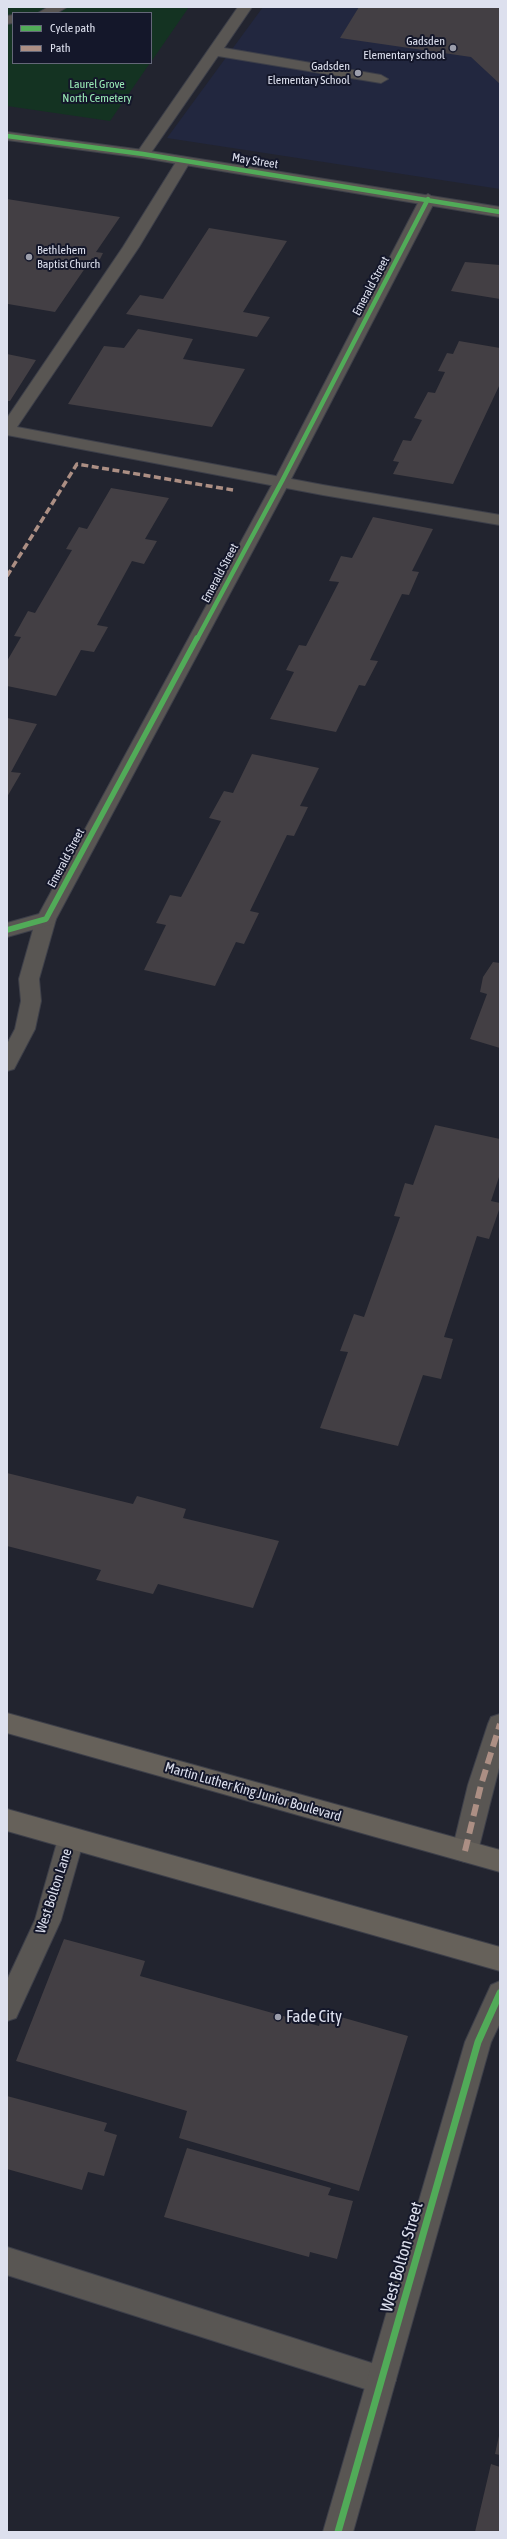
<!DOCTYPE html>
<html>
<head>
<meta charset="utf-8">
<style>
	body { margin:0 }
	#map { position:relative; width:507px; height:2539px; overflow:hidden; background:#22242f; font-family:"Asap Condensed",sans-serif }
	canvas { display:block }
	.frame { position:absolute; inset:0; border:8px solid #dde0ee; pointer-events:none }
	.legend { position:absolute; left:12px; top:12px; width:140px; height:52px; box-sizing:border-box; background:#14172a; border:1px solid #646778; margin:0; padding:5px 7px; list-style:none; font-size:12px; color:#dde0ee }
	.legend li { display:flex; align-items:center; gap:8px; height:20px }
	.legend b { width:20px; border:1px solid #646778 }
</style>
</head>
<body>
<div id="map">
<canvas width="507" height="2539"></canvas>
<div class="frame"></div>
<ul class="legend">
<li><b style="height:5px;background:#51ab58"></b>Cycle path</li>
<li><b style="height:5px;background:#ac8f84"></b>Path</li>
</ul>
</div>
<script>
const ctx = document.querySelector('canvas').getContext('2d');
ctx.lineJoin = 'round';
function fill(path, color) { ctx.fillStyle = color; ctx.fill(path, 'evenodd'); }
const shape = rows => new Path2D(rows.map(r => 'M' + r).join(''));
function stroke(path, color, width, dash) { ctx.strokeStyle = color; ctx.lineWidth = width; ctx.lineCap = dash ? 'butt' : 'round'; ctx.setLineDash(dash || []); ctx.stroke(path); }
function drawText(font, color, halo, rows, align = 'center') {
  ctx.font = font + ' "Asap Condensed",sans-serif'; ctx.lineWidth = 4; ctx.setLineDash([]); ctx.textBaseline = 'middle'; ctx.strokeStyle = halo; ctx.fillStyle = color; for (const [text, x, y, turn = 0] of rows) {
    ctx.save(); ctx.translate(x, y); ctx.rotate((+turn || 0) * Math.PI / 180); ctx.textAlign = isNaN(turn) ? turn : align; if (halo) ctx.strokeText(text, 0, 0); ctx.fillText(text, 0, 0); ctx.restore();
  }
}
fill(shape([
	[263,7,500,7,500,189,167,138]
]), '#22273f');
fill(shape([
	[7,7,189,7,151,62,151,13,13,13,13,63,150,63,110,121,7,106]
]), '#143322');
fill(shape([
	[359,7,500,7,500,84,471,57,340,38],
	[7,199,120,217,96,252,103,253,100,259,92,258,55,312,8,304,7,306],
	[209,228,287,241,243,312,270,317,257,337,126,314,140,295,163,299],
	[465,262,500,265,500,299,451,291],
	[138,329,193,339,183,359,245,369,212,427,68,404,104,346,124,348],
	[459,341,500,348,500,384,453,484,393,474,399,462,393,461,403,440,411,441,422,420,414,418,428,392,435,393,445,372,438,371,447,353,453,354],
	[7,354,36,360,10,401,7,401],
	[111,488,169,498,145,539,157,541,144,564,132,561,97,625,108,627,94,652,81,650,56,696,7,686,7,661,21,637,14,636,28,611,35,613,72,550,66,549,79,527,87,529],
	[373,517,433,529,412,571,419,572,409,595,402,594,370,660,378,661,365,686,359,685,336,732,270,719,294,672,286,670,299,645,306,646,339,582,329,581,341,556,352,558],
	[7,718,37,724,11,772,21,773,7,797],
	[252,754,319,768,300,806,308,807,294,836,287,835,250,911,259,913,244,944,236,942,215,986,144,970,166,925,156,923,170,895,181,897,221,821,209,818,224,791,233,793],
	[493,962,500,963,500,1048,470,1039,487,994,480,992,483,977],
	[435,1125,500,1139,500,1174,491,1201,500,1203,500,1207,489,1239,477,1236,444,1337,453,1339,441,1379,423,1375,398,1446,320,1428,348,1352,340,1351,354,1314,364,1317,400,1217,394,1216,405,1183,413,1185],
	[7,1473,133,1504,137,1496,186,1509,183,1518,279,1541,253,1608,158,1584,153,1594,96,1580,101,1570,7,1546],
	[64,1939,145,1961,140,1976,319,2026,323,2012,408,2036,359,2191,179,2138,187,2111,16,2061],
	[7,2096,107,2123,104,2131,117,2135,104,2176,88,2172,82,2190,7,2169],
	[187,2148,331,2188,328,2195,353,2201,337,2259,310,2252,309,2257,164,2217],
	[499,2436,500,2437,500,2455,495,2454],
	[491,2464,500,2467,500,2532,475,2532]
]), '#433f44');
const service = shape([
	[48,7,67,7,57,13,38,13,48,7],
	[238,7,252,7,224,48,381,75,388,79,381,83,218,56,148,157,138,157,136,154,238,7],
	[13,15,13,23,7,24,7,16,13,15],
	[183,158,190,162,139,247,17,427,323,485,500,515,500,525,323,495,7,435,7,418,123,247,176,162,183,158],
	[46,912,53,914,56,919,39,979,41,1001,35,1029,14,1069,7,1071,7,1044,15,1029,21,1001,19,979,36,919,39,914,46,912],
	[71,1828,80,1831,84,1839,61,1920,16,2018,7,2021,7,1980,35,1920,58,1839,62,1831,71,1828],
	[7,2247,381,2366,391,2370,396,2380,391,2390,381,2394,7,2275,7,2247]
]);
const pedestrian = shape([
	[500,1714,500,1764,478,1851,474,1859,465,1862,456,1859,452,1851,468,1785,488,1724,491,1717,500,1714]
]);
const minor = shape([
	[428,194,436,199,290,481,56,919,53,924,7,937,7,923,39,914,274,481,420,199,428,194],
	[500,1981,500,2023,491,2042,353,2532,323,2532,465,2042,491,1985,500,1981]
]);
const tertiary = shape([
	[7,132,143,150,500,207,500,217,143,158,7,140,7,132]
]);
const primary = shape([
	[7,1713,500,1850,500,1872,7,1733,7,1713],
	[7,1809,500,1947,500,1971,7,1831,7,1809]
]);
stroke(service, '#3d3f49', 2);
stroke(pedestrian, '#3d3f49', 2);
stroke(minor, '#3d3f49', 2);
stroke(tertiary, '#3d3f49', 2);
stroke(primary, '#3d3f49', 2);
fill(service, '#595653');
fill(pedestrian, '#595653');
fill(minor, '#595653');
fill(tertiary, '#595653');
fill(primary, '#66615a');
stroke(shape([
	[7,576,77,464,233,490]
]), '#ac8f84', 3.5, [7, 3.5]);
stroke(shape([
	[465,1851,481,1785,500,1724]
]), '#ac8f84', 6, [12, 6]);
stroke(shape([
	[7,136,143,154,500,212],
	[197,639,282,481,428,199]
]), '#51ab58', 4.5);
stroke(shape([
	[7,930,46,919,197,638]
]), '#51ab58', 5.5);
stroke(shape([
	[338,2532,478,2042,500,1993]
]), '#51ab58', 7);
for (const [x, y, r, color] of [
	[453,48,4,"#9c9eab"],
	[358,73,4,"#9c9eab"],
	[29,257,4,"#9c9eab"],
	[278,2017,4,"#9c9eab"]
]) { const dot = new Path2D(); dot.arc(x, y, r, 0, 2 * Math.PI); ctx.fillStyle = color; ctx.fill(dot); stroke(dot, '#14172a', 1.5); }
drawText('12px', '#dde0ee', '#14172a', [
	["Gadsden",445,41],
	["Elementary school",445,55],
	["Gadsden",350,66],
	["Elementary School",350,80],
	["Bethlehem",37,250,"left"],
	["Baptist Church",37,264,"left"]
], 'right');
drawText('12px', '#99eab6', '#14172a', [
	["Laurel Grove",97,84],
	["North Cemetery",97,98]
]);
drawText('12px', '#dde0ee', '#14172a', [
	["May Street",255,161,9],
	["Emerald Street",371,286,-62],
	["Emerald Street",220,573,-62],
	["Emerald Street",66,858,-62]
]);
drawText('14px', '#dde0ee', '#14172a', [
	["Martin Luther King Junior Boulevard",253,1792,16],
	["West Bolton Lane",54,1891,-72]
]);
drawText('17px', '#dde0ee', '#14172a', [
	["Fade City",286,2017]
], 'left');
drawText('17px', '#dde0ee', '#14172a', [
	["West Bolton Street",402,2257,-74]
]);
</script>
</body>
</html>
